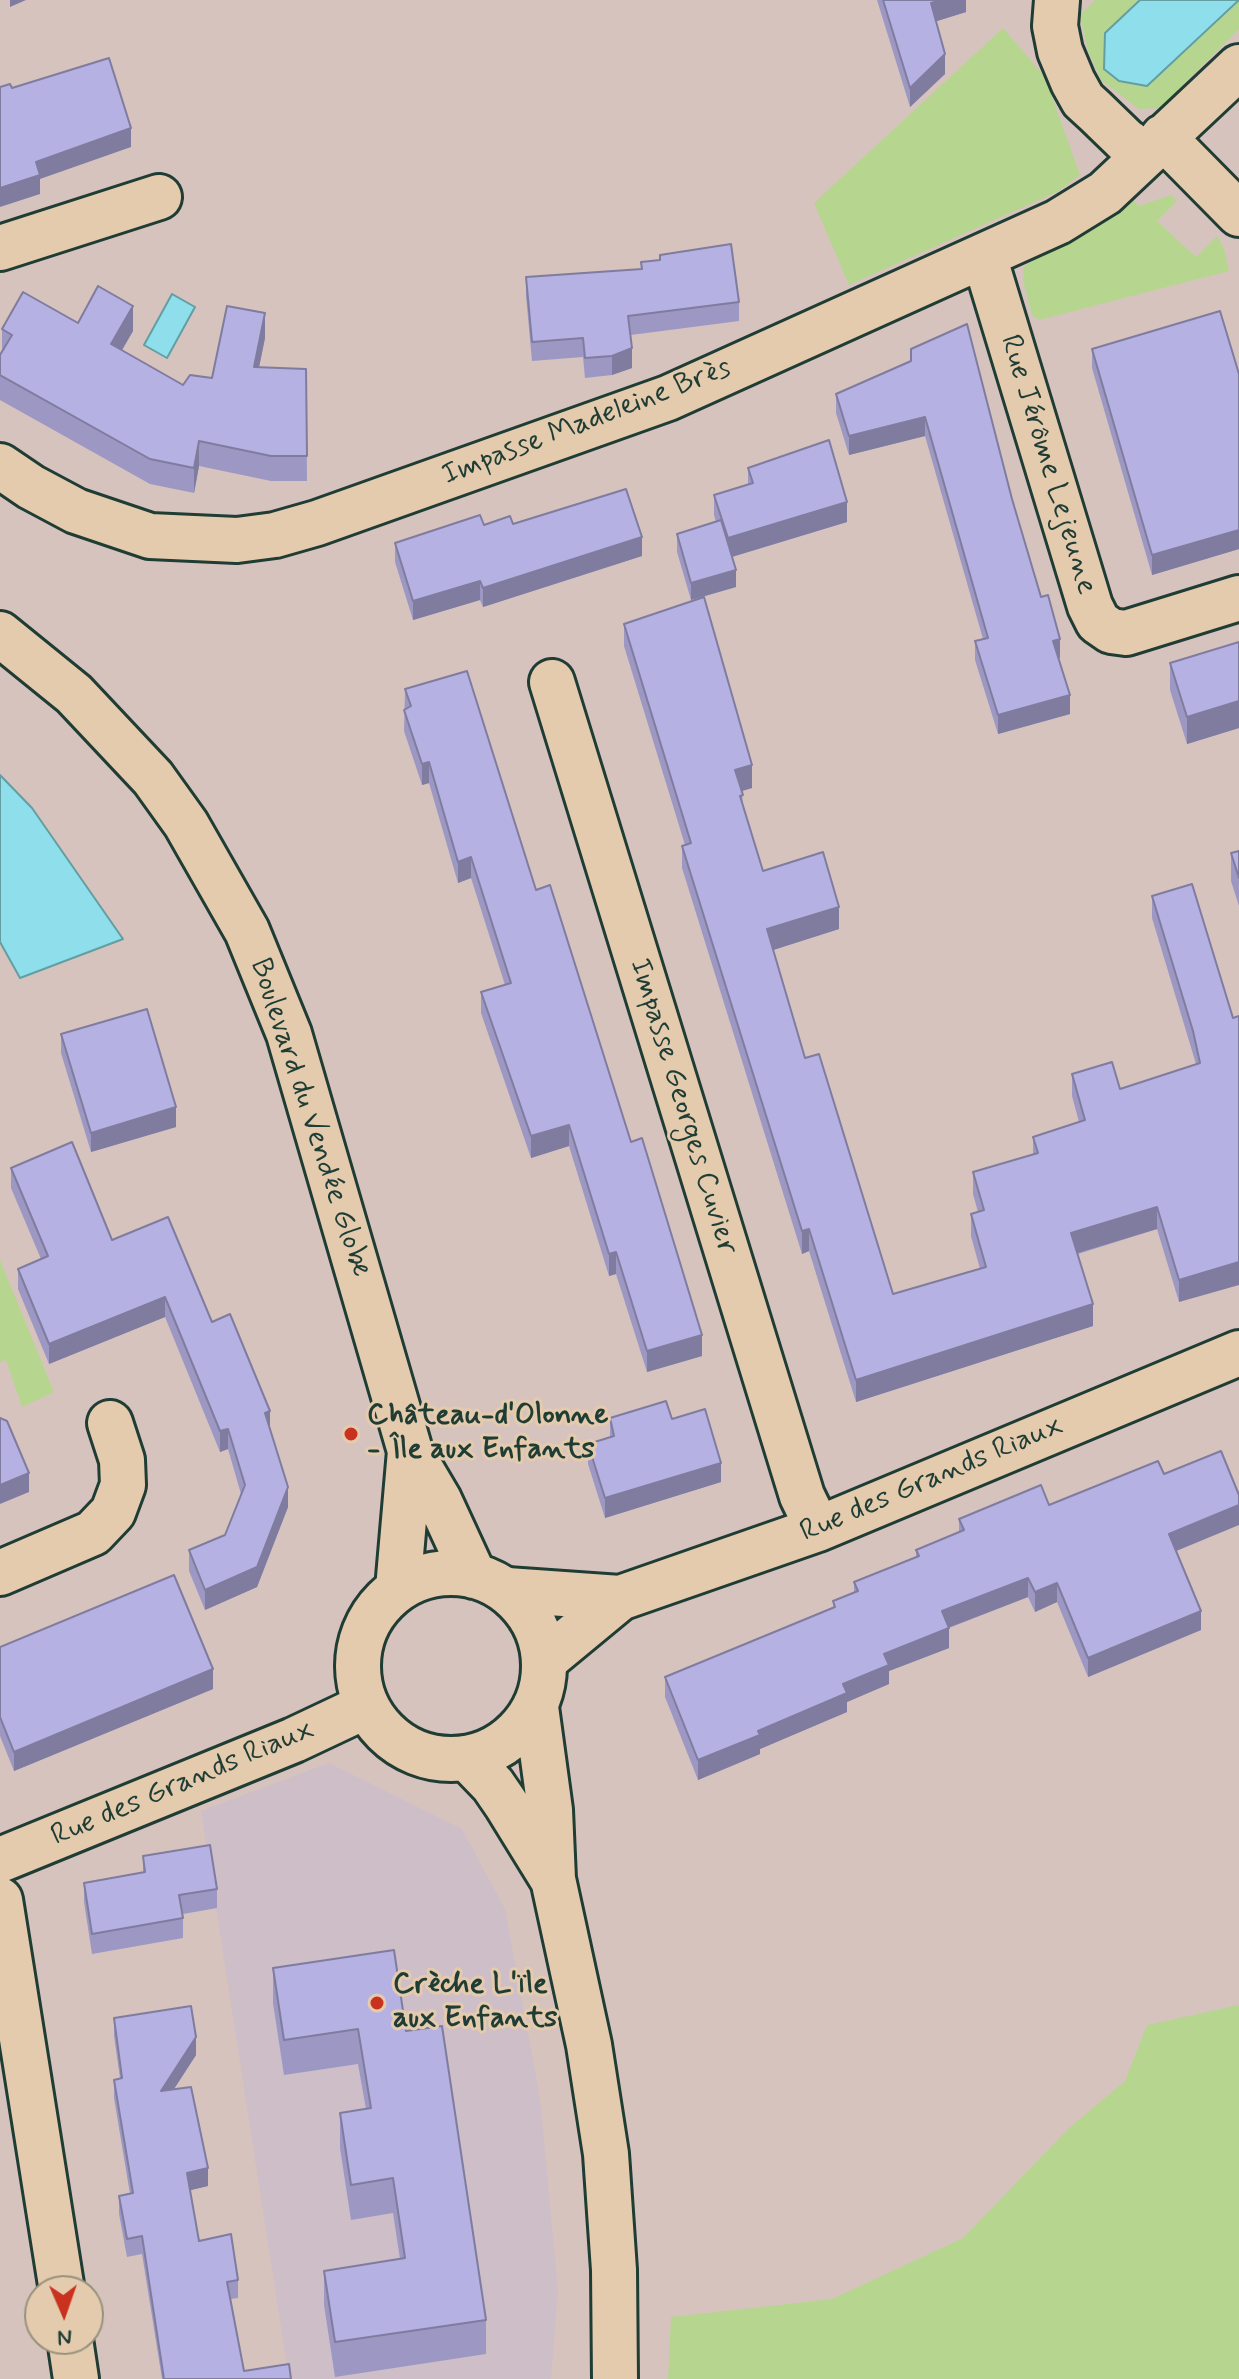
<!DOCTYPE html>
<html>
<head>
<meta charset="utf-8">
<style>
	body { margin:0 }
	#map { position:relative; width:1239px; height:2379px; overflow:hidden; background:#d7c3bd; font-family:Mynerve,sans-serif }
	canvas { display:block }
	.north { position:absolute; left:24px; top:2275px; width:80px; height:80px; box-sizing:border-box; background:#e5cbad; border:2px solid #96927d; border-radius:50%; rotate:178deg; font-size:22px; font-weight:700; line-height:32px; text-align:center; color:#1f3d34 }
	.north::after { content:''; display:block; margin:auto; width:28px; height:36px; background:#c8321e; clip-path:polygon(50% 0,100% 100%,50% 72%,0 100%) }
</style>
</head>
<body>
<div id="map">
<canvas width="1239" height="2379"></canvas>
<div class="north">N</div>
</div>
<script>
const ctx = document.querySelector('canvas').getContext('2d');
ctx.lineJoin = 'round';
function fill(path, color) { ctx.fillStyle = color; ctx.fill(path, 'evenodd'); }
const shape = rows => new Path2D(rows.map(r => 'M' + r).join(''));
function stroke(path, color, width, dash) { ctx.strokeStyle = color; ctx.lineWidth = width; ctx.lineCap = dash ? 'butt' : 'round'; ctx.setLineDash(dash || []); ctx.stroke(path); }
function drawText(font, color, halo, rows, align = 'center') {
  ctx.font = font + ' Mynerve,sans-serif'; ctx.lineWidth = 6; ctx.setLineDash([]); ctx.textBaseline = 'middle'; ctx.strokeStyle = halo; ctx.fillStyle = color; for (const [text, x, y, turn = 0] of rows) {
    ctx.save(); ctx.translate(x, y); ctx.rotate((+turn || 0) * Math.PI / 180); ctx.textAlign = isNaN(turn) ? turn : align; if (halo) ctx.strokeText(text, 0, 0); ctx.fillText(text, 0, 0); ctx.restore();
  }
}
fill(shape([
	[329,1763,462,1829,505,1909,540,2098,558,2290,551,2379,289,2379,201,1811]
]), '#cdbec8');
fill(shape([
	[1095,0,1239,0,1239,29,1160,108,1139,109,1101,80,1088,51,1080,15],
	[1003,28,1045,77,1080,175,1057,192,849,285,814,203],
	[1171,195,1177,201,1157,221,1196,257,1217,236,1224,248,1229,271,1039,320,1032,315,1024,284,1023,268,1032,261,1086,234,1131,196,1138,206],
	[0,1260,54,1392,22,1407,6,1360,0,1362],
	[1239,2005,1239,2379,668,2379,671,2317,832,2299,963,2238,1069,2128,1125,2081,1147,2025]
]), '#b6d690');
const water = shape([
	[1140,0,1239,0,1147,86,1119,81,1104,69,1105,33,1140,0],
	[172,294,195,307,167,358,144,345,172,294],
	[0,775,32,808,123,939,20,978,0,942,0,775]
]);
fill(water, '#8edeeb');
stroke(water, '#629ea2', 2);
const street = shape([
	[1057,0,1055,26,1060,51,1073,82,1083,100,1095,111,1126,141,1145,154],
	[1163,137,1239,214],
	[0,248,159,197],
	[984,256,1090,606,1098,622,1111,631,1126,633,1239,598],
	[0,466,31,487,76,511,150,536,237,540,275,535,317,523,668,398,1058,222,1105,193,1239,67],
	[552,682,802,1496,818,1529],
	[0,1573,93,1533,113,1512,123,1485,122,1460,110,1423],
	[507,1590,620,1598],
	[545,1660,620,1598,818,1529,1239,1353],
	[0,1860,294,1740,366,1706],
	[0,1900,62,2291],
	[70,2339,76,2379]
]);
const secondary = shape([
	[0,634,74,694,153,778,186,824,247,931,289,1034,410,1451,439,1500,474,1576],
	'358 1666a93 93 0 1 1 186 0a93 93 0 1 1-186 0Z',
	[398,1589,410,1451],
	[536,1707,550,1810,553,1879,589,2045,606,2154,614,2270,615,2379],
	[467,1758,493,1785,506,1804,551,1877]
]);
stroke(street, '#1f3d34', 50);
stroke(secondary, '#1f3d34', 50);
stroke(street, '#e5cbad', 44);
stroke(secondary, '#e5cbad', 44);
fill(shape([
	[877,0,966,0,966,12,936,21,945,74,910,107],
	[660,255,739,302,739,321,631,335,632,368,612,375,585,378,583,357,532,361,526,296,526,277,641,269,641,262,660,260],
	[78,323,133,331,122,350,183,385,212,378,265,338,259,367,306,369,307,481,271,481,199,466,194,493,150,484,0,400,0,355,2,352,2,329],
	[1092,349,1239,374,1239,549,1152,575,1092,368],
	[911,361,1012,499,1060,658,1058,659,1070,714,998,734,975,660,975,641,983,639,925,436,849,455,836,413,836,394],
	[748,468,847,522,732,557,736,587,691,600,677,552,677,534,716,522,714,515,714,495,748,485],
	[513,524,642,556,483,607,480,600,413,620,395,562,395,543,484,525],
	[624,624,752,788,742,791,743,807,763,871,839,929,773,950,805,1058,893,1294,980,1269,971,1236,971,1214,978,1212,973,1194,973,1172,1033,1155,1033,1137,1079,1122,1072,1096,1072,1074,1120,1089,1196,1064,1152,918,1152,896,1233,1018,1179,1302,1157,1229,1078,1254,1093,1326,856,1402,809,1251,802,1254,682,868,682,846,685,845,624,646],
	[1239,642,1239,728,1187,744,1170,690,1170,663],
	[405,689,536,890,631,1142,702,1356,647,1372,616,1274,609,1276,569,1146,531,1158,481,1013,481,992,505,985,471,878,458,883,429,783,422,785,404,731],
	[1239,851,1239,906,1231,881,1231,853],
	[61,1034,176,1127,91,1152,61,1053],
	[11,1168,112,1240,212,1322,270,1428,288,1507,257,1587,205,1610,189,1571,189,1550,225,1535,241,1494,228,1449,220,1452,165,1317,49,1364,18,1289,18,1269,41,1259,11,1188],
	[610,1418,721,1482,605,1518,588,1464,588,1444,610,1438],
	[1049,1505,1176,1551,1201,1630,1088,1677,1057,1602,1035,1612,1028,1597,949,1628,949,1648,889,1671,889,1684,847,1702,847,1712,760,1749,760,1754,698,1780,665,1697,665,1677,833,1607,833,1601,854,1592,854,1582,916,1557,916,1550,959,1532,959,1519],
	[0,1647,213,1689,14,1771,0,1736],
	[143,1856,217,1889,217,1908,183,1914,183,1938,92,1954,84,1902,84,1883,143,1872],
	[273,1968,406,2031,486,2320,486,2354,335,2377,324,2305,324,2271,400,2259,393,2213,351,2220,340,2148,340,2113,366,2109,358,2064,284,2075,273,2003],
	[114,2018,196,2055,174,2089,208,2186,190,2190,199,2241,238,2280,238,2298,231,2299,244,2371,291,2379,162,2379,142,2254,127,2257,119,2214,119,2196,130,2194,114,2098,114,2080,120,2078,114,2036]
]), '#9c98c3');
fill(shape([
	[10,0,26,0,10,7],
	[941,0,966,0,966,12,931,23,931,3],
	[945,54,945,74,910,107,910,88],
	[131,128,131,147,40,179,40,194,0,207,0,188,36,162],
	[133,306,133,331,111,369,111,344],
	[265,313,265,338,254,392,254,367],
	[632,348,632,368,612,375,612,356],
	[925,417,925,436,849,455,849,436],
	[199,441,199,466,194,493,194,468],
	[847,502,847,522,728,558,728,538],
	[1239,530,1239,549,1152,575,1152,555],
	[642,537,642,556,483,607,483,588],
	[736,570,736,587,691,600,691,583],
	[480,581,480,600,413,620,413,601],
	[1060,639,1060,658,1053,660,1053,641],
	[1070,695,1070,714,998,734,998,715],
	[1239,701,1239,728,1187,744,1187,717],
	[429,762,429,783,422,785,422,764],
	[752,765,752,788,735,793,735,770],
	[471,857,471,878,458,883,458,862],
	[839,907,839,929,767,952,767,929],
	[176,1107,176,1127,91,1152,91,1133],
	[569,1125,569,1146,531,1158,531,1136],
	[1157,1207,1157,1229,1071,1255,1071,1233],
	[809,1229,809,1251,802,1254,802,1231],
	[616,1252,616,1274,609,1276,609,1254],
	[1239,1262,1239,1285,1179,1302,1179,1280],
	[165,1297,165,1317,49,1364,49,1344],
	[1093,1304,1093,1326,856,1402,856,1380],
	[702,1335,702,1356,647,1372,647,1351],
	[270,1411,270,1431,265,1413],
	[228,1429,228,1449,220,1452,220,1431],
	[721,1463,721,1482,605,1518,605,1498],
	[29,1473,29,1492,0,1504,0,1485],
	[288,1487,288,1507,257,1587,205,1610,205,1590],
	[1239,1505,1239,1525,1169,1554,1169,1534],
	[1028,1578,1028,1597,942,1630,942,1611],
	[1057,1583,1057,1602,1035,1612,1035,1592],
	[1201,1611,1201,1630,1088,1677,1088,1658],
	[949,1628,949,1648,889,1671,889,1684,847,1702,847,1712,760,1749,760,1754,698,1780,698,1760,758,1731,884,1654],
	[213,1669,213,1689,14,1771,14,1752],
	[196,2037,196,2055,161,2109,161,2091],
	[208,2168,208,2186,187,2191,187,2173]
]), '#7f7c9f');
const building = shape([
	[883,0,941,0,931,3,945,54,910,88,883,0],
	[109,58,131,128,36,162,40,175,0,188,0,87,10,84,12,88,109,58],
	[731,244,739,302,628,316,632,348,612,356,585,358,583,338,532,342,526,277,642,269,641,262,660,260,660,255,731,244],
	[98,286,133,306,111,344,183,385,190,375,212,378,227,306,265,313,254,367,306,369,307,456,271,456,199,441,194,468,150,459,0,375,0,355,12,335,2,329,23,292,78,323,98,286],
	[1220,311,1239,374,1239,530,1152,555,1092,349,1220,311],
	[967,324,1012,499,1041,597,1048,595,1060,639,1053,641,1070,695,998,715,975,641,988,638,925,417,849,436,836,394,911,361,911,349,967,324],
	[829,440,847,502,728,538,714,495,753,483,748,468,829,440],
	[626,489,642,537,483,588,480,581,413,601,395,543,480,515,484,525,510,516,513,524,626,489],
	[721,520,736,570,691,583,677,534,721,520],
	[704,597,752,765,735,770,743,795,740,796,763,871,823,852,839,907,767,929,805,1058,819,1054,893,1294,986,1267,971,1214,984,1210,973,1172,1038,1153,1033,1137,1085,1120,1072,1074,1112,1062,1120,1089,1200,1063,1193,1031,1152,896,1192,884,1233,1018,1239,1016,1239,1262,1179,1280,1157,1207,1071,1233,1093,1304,856,1380,809,1229,802,1231,682,846,691,843,624,624,704,597],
	[1239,642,1239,701,1187,717,1170,663,1239,642],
	[467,671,536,890,550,885,631,1142,642,1138,702,1335,647,1351,616,1252,609,1254,569,1125,531,1136,481,992,511,983,471,857,458,862,429,762,422,764,404,710,411,706,405,689,467,671],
	[1239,851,1239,878,1231,853,1239,851],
	[147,1009,176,1107,91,1133,61,1034,147,1009],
	[72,1142,112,1240,168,1217,212,1322,230,1314,270,1411,265,1413,288,1487,257,1567,205,1590,189,1550,225,1535,245,1485,228,1429,220,1431,165,1297,49,1344,18,1269,48,1256,11,1168,72,1142],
	[666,1401,672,1419,705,1409,721,1463,605,1498,588,1444,614,1436,610,1418,666,1401],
	[0,1418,7,1421,29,1473,0,1485,0,1418],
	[1221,1451,1239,1495,1239,1505,1169,1534,1201,1611,1088,1658,1057,1583,1035,1592,1028,1578,942,1611,949,1628,884,1654,889,1665,843,1684,847,1693,758,1731,760,1735,698,1760,665,1677,835,1607,833,1601,858,1591,854,1582,919,1556,916,1550,964,1530,959,1519,1041,1485,1049,1505,1158,1461,1164,1474,1221,1451],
	[174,1575,213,1669,14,1752,0,1717,0,1647,174,1575],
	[210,1845,217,1889,179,1895,183,1918,92,1934,84,1883,145,1872,143,1856,210,1845],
	[394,1950,406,2031,442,2026,486,2320,335,2342,324,2271,405,2258,393,2178,351,2185,340,2113,371,2108,358,2029,284,2040,273,1968,394,1950],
	[191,2006,196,2037,161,2091,191,2087,208,2168,187,2173,199,2241,231,2234,238,2280,227,2282,244,2371,289,2364,291,2379,164,2379,142,2236,127,2239,119,2196,133,2193,114,2080,122,2078,114,2018,191,2006]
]);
fill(building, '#b5b1e3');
stroke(building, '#7f7c9f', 2);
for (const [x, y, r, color] of [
	[351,1434,8,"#c8321e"],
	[377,2003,8,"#c8321e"]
]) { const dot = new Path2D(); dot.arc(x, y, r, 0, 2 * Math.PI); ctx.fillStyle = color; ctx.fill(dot); stroke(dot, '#e5cbad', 3); }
drawText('30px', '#1f3d34', '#e5cbad', [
	["Impasse Madeleine Brès",587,423,-21],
	["Rue Jérôme Lejeune",1047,465,73],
	["Impasse Georges Cuvier",682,1107,73],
	["Boulevard du Vendée Globe",309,1118,72],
	["Rue des Grands Riaux",932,1480,-23],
	["Rue des Grands Riaux",183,1784,-23]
]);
drawText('bold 30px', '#1f3d34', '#e5cbad', [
	["Château-d'Olonne",367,1417],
	["- Île aux Enfants",367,1451],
	["Crèche L'ïle",393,1986],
	["aux Enfants",393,2020]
], 'left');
</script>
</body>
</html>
